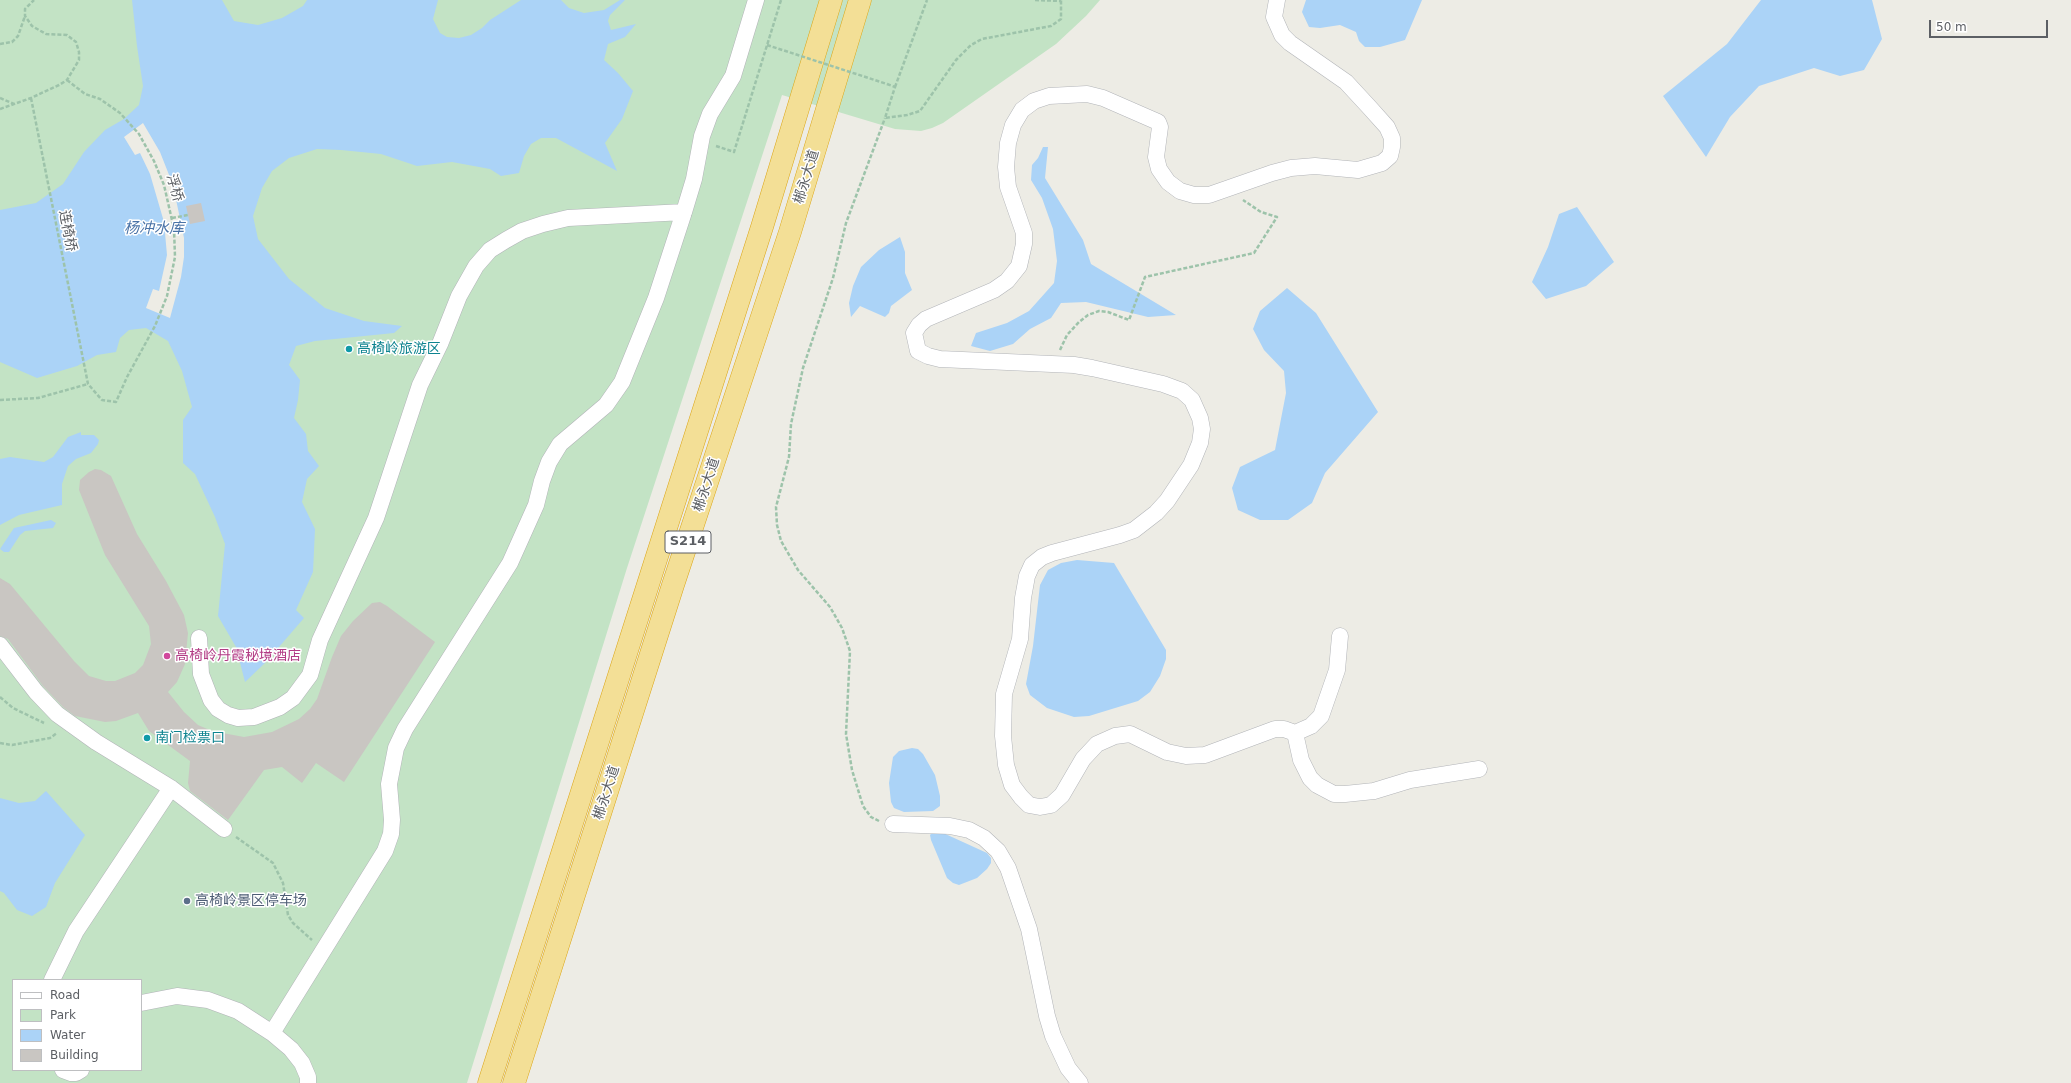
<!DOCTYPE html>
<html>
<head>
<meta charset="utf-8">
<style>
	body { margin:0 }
	#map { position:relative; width:2071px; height:1083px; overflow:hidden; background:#edece5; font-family:"DejaVu Sans",sans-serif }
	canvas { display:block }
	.legend { position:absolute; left:12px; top:979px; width:130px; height:92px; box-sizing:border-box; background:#fff; border:1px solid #bebfc1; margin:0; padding:5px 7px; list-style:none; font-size:12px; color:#5c5f64 }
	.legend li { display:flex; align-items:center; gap:8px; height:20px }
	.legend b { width:20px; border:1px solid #bebfc1 }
	.scale { position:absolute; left:1929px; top:20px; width:119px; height:18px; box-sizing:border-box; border:2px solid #5c5f64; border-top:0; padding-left:5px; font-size:12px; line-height:14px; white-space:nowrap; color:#5c5f64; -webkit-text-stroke:3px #fff; paint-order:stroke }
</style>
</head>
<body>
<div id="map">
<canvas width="2071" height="1083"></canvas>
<ul class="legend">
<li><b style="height:5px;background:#fff"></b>Road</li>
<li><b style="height:11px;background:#c3e3c5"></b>Park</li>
<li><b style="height:11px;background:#abd3f7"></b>Water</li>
<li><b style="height:11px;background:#c9c6c2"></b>Building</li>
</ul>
<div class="scale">50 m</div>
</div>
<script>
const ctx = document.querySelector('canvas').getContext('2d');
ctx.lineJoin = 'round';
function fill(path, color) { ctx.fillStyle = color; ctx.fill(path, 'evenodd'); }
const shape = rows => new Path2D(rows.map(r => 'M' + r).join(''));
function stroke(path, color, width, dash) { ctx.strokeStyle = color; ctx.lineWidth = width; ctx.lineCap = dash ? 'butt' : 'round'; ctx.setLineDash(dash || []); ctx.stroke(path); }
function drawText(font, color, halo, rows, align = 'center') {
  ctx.font = font + ' "DejaVu Sans","Noto Sans SC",sans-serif'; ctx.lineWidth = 3; ctx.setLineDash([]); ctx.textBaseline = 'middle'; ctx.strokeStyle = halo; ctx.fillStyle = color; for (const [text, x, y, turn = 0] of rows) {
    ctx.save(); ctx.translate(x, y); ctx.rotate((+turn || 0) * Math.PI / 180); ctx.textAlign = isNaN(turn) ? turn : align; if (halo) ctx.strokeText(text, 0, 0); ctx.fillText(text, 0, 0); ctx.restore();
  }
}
fill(shape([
	[0,0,1100,0,1086,16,1056,44,943,123,932,128,921,131,895,129,782,95,627,568,467,1083,0,1083],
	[13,980,141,980,141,1070,13,1070]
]), '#c3e3c5');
fill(shape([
	[132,0,222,0,234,21,258,25,282,18,303,6,307,0,438,0,433,19,440,33,447,37,459,38,471,35,482,28,490,20,521,0,561,0,569,8,584,13,604,10,620,0,625,0,610,15,608,21,611,30,636,24,625,37,608,44,604,60,618,73,633,91,622,119,605,143,617,171,556,138,541,138,531,144,524,156,519,173,501,176,490,169,452,162,417,166,381,154,341,150,317,149,289,158,272,171,262,188,253,216,258,239,289,279,325,308,364,321,402,326,394,333,315,341,296,346,289,365,300,380,298,400,294,418,306,434,308,451,319,466,307,479,302,502,315,529,313,572,296,610,304,618,266,662,245,682,236,647,218,616,225,544,215,517,195,474,183,463,183,420,192,407,182,371,168,341,146,328,129,330,120,338,116,352,97,355,77,366,37,378,0,362,0,210,36,203,63,184,84,152,105,130,124,119,139,105,143,86,137,46],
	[1306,0,1422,0,1405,40,1380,47,1365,47,1359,41,1356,32,1340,25,1320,28,1309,27,1302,12],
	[1761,0,1872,0,1882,39,1864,70,1840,76,1814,68,1759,86,1730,117,1706,157,1663,96,1727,44],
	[1043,147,1048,147,1045,178,1083,240,1091,264,1176,315,1148,317,1086,302,1061,303,1051,318,1030,329,1013,344,990,351,971,346,976,333,1007,323,1029,311,1054,283,1057,261,1053,229,1042,198,1031,180,1032,165,1038,158],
	[1577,207,1614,262,1586,286,1546,299,1532,282,1548,247,1559,214],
	[900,237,905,252,905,273,912,290,891,306,889,313,885,317,860,306,851,317,849,303,853,286,861,267,879,250],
	[1287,288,1316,313,1378,412,1325,473,1312,503,1288,520,1260,520,1238,510,1232,488,1240,467,1275,450,1286,393,1284,371,1264,350,1253,329,1260,311],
	[81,432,81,435,94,435,99,440,98,444,91,453,76,459,68,466,62,484,62,505,19,515,0,525,0,459,10,457,44,462,53,457,68,437],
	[51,520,56,523,53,528,25,531,20,535,9,552,4,552,0,549,14,528],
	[1077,560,1114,563,1166,650,1166,659,1160,676,1150,692,1138,701,1089,716,1074,717,1047,708,1030,695,1026,684,1033,646,1040,585,1048,570,1061,563],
	[912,748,918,749,923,754,935,775,940,796,940,806,933,811,904,812,894,808,891,802,889,783,893,757,899,751],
	[46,791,85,835,55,883,46,907,32,916,17,910,4,893,0,891,0,798,19,803,35,801],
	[934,831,941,832,987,853,991,858,991,863,987,869,977,878,959,885,953,883,947,878,931,840,930,835]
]), '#abd3f7');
fill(shape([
	[143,123,160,152,173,185,184,238,184,257,181,277,170,318,146,308,153,289,159,291,167,255,164,222,150,174,140,153,135,155,124,137]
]), '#edece5');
fill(shape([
	[201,203,205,221,190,224,186,206],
	[95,469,101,470,111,476,137,534,166,581,184,615,188,633,185,664,177,682,168,692,184,712,198,725,212,731,244,737,272,732,299,719,310,709,317,699,332,657,341,636,353,621,372,603,380,602,387,606,435,642,344,782,316,763,302,783,282,767,264,770,228,820,190,791,188,783,190,761,149,731,138,713,116,721,105,722,75,716,63,707,43,686,8,639,0,636,0,578,10,584,74,661,89,676,106,681,115,681,135,673,143,665,151,644,149,626,105,555,79,490,80,480,89,472]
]), '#c9c6c2');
const minor = shape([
	[1277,0,1274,17,1282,35,1290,43,1346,82,1370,108,1387,127,1392,138,1392,147,1390,156,1382,163,1358,170,1315,166,1291,168,1272,173,1209,195,1194,195,1180,191,1168,182,1159,169,1156,157,1160,127,1158,122,1103,98,1087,94,1049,96,1034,101,1022,110,1013,125,1008,143,1006,167,1008,187,1024,233,1024,244,1019,266,1007,281,994,290,926,319,919,325,914,333,918,351,928,356,940,359,1074,365,1092,368,1163,384,1182,391,1192,400,1200,418,1202,429,1200,443,1191,465,1167,501,1156,513,1134,530,1120,535,1052,553,1042,557,1032,565,1027,576,1023,598,1020,639,1004,694,1003,736,1006,765,1012,785,1021,797,1029,805,1040,807,1051,805,1062,795,1083,759,1097,744,1115,736,1130,734,1167,752,1186,756,1205,755,1275,729,1284,729,1295,733,1301,760,1310,778,1317,785,1334,794,1345,794,1374,791,1410,780,1479,769],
	[199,638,201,674,211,700,218,709,228,715,238,718,254,717,280,707,293,698,310,675,320,640,376,518,420,385,440,344,459,296,476,266,490,250,506,240,522,231,543,224,568,218,684,212],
	[0,645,36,692,57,714,96,742,171,788,224,829],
	[1295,733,1311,726,1321,716,1337,670,1340,636],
	[893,824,950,826,969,830,984,838,998,851,1008,868,1029,929,1047,1016,1053,1036,1068,1068,1080,1083],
	[52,980,76,931,171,788],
	[141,1003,177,996,208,1000,238,1011,272,1033,291,1049,302,1063,308,1077,308,1083],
	[272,1033,385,851,391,834,392,820,389,784,396,748,405,729,510,563,536,505,542,481,549,462,560,444,606,405,622,382,656,298,684,212,694,179,702,136,710,114,733,76,756,0],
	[63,1070,71,1073,76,1073,81,1070]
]);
const highway = shape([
	[489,1083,762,227,831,0],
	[514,1083,673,585,790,232,860,0]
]);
stroke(minor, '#b2b4b8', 17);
stroke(highway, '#dca616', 23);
stroke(shape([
	[1035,0,1061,1],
	[0,44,12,42,18,36,25,16],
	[887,84,895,87,885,118,907,115,920,111,956,60,971,45,982,39,1051,26,1061,19,1061,0],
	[895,87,927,0],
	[0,98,14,104],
	[31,98,88,384,102,400,116,402,127,377,155,326,167,296,175,257,174,229,164,185,154,161,139,134,120,113,100,99,85,94,67,80],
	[0,109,31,98,59,85,67,80,79,60,79,52,76,42,67,35,46,34,32,26,25,16,25,9,34,0],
	[716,146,734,152,781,0],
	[172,218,188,215],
	[1060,350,1067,335,1079,322,1088,315,1099,311,1108,312,1129,320,1145,277,1254,253,1277,217,1261,212,1243,200],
	[0,400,38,398,88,384],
	[0,697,13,708,44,723],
	[0,743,12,745,50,738,57,733],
	[879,821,871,817,863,806,852,770,846,734,850,651,842,628,830,607,798,570,781,541,777,525,776,507,789,457,791,424,803,368,833,278,846,223,885,118],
	[236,837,273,863,283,883,288,915,293,923,312,940]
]), '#9dc3aa', 2.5, [4, 2]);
stroke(minor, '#fff', 16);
stroke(highway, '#f3df96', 22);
stroke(shape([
	[767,45,887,84]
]), '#9dc3aa', 2.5, [4, 2]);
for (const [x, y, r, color] of [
	[349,349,4,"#0f9aa8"],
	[167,656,4,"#d1479c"],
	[147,738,4,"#0f9aa8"],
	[187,901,4,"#5c6f8a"]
]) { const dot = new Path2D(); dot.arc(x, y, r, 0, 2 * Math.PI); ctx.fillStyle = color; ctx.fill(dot); stroke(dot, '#fff', 1.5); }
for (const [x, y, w] of [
	[688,542,46]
]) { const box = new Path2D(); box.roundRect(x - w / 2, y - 11, w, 22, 3); ctx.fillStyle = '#fff'; ctx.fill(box); stroke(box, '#5c5f64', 1); }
drawText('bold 13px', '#5c5f64', null, [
	["S214",688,542]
]);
drawText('14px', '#5c5f64', '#fff', [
	["郴永大道",807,177,-73],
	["浮桥",174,188,74],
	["连椅桥",67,231,79],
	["郴永大道",707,485,-72],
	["郴永大道",607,793,-72]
]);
drawText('14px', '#0d838f', '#fff', [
	["高椅岭旅游区",357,349],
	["南门检票口",155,738]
], 'left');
drawText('14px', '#b23c85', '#fff', [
	["高椅岭丹霞秘境酒店",175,656]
], 'left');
drawText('14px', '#4e5e75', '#fff', [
	["高椅岭景区停车场",195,901]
], 'left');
drawText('italic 15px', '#4a73a7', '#fff', [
	["杨冲水库",154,229]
]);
</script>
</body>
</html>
